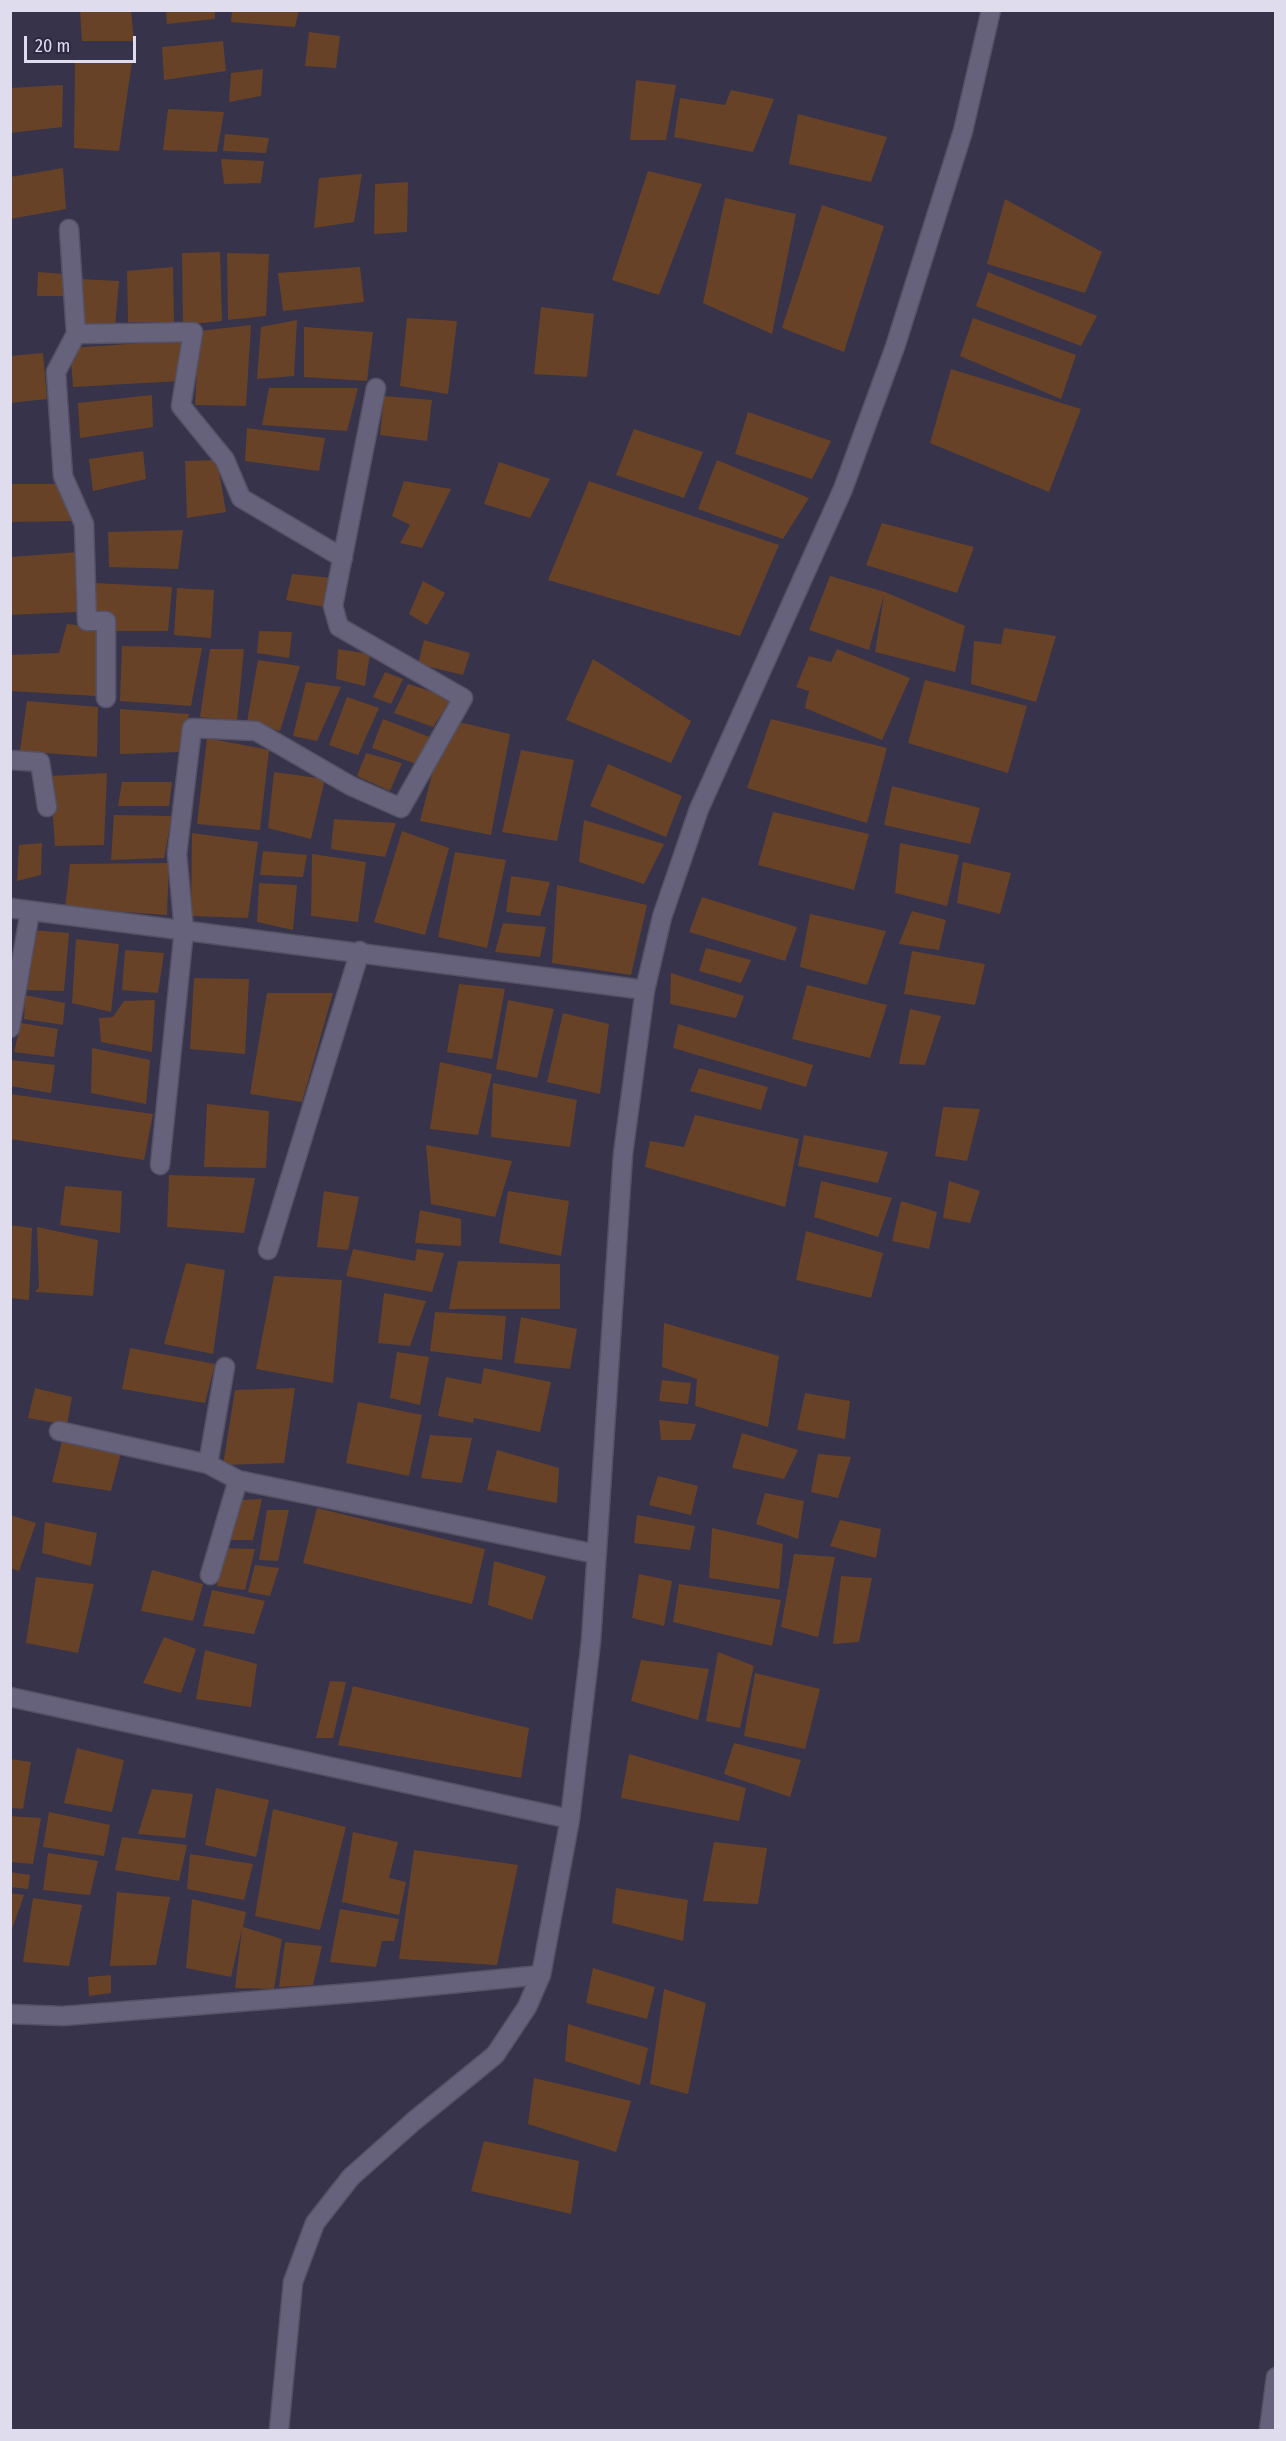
<!DOCTYPE html>
<html>
<head>
<meta charset="utf-8">
<style>
	body { margin:0 }
	#map { position:relative; width:1286px; height:2441px; overflow:hidden; background:#37334b; font-family:"Fira Sans Condensed",sans-serif }
	canvas { display:block }
	.frame { position:absolute; inset:0; border:12px solid #dfdded; pointer-events:none }
	.scale { position:absolute; left:24px; top:36px; width:112px; height:27px; box-sizing:border-box; border:3px solid #dfdded; border-top:0; padding-left:8px; font-size:18px; line-height:21px; white-space:nowrap; color:#dfdded; -webkit-text-stroke:4px #2d2940; paint-order:stroke }
</style>
</head>
<body>
<div id="map">
<canvas width="1286" height="2441"></canvas>
<div class="frame"></div>
<div class="scale">20 m</div>
</div>
<script>
const ctx = document.querySelector('canvas').getContext('2d');
ctx.lineJoin = 'round';
function fill(path, color) { ctx.fillStyle = color; ctx.fill(path, 'evenodd'); }
const shape = rows => new Path2D(rows.map(r => 'M' + r).join(''));
function stroke(path, color, width, dash) { ctx.strokeStyle = color; ctx.lineWidth = width; ctx.lineCap = dash ? 'butt' : 'round'; ctx.setLineDash(dash || []); ctx.stroke(path); }
fill(shape([
	[80,10,131,10,134,41,82,41],
	[166,10,215,10,215,19,167,24],
	[232,10,299,10,295,27,231,22],
	[309,32,340,36,336,68,305,66],
	[223,41,226,71,164,80,162,47],
	[132,62,119,151,74,148,75,63],
	[263,69,261,96,229,102,231,73],
	[636,80,676,85,666,140,630,140],
	[63,85,62,127,10,133,10,88],
	[731,90,774,99,753,152,674,137,680,98,725,105],
	[168,109,224,112,217,152,163,150],
	[798,114,887,137,871,182,789,164],
	[225,134,269,138,266,153,223,151],
	[221,159,264,161,261,183,224,184],
	[63,168,66,209,10,219,10,177],
	[648,171,702,184,659,295,612,280],
	[362,174,354,222,314,228,319,178],
	[408,182,407,232,374,234,375,184],
	[725,198,796,214,772,334,703,303],
	[1005,199,1102,252,1085,293,987,264],
	[822,205,884,226,844,352,782,328],
	[220,252,222,321,183,325,182,253],
	[227,253,269,254,266,316,228,320],
	[173,267,174,322,128,322,127,271],
	[360,267,364,302,283,311,278,273],
	[38,272,64,274,64,296,37,296],
	[988,272,1097,316,1081,346,976,306],
	[80,279,119,281,115,327,83,328],
	[541,307,594,314,587,377,534,374],
	[407,318,457,321,448,394,400,386],
	[973,318,1076,355,1061,399,960,356],
	[297,320,294,376,257,379,261,327],
	[251,325,246,406,195,405,199,331],
	[304,327,373,332,367,381,304,377],
	[185,340,180,381,73,387,70,348],
	[43,353,47,399,10,403,10,356],
	[951,369,1081,409,1049,492,930,443],
	[269,388,358,388,347,431,262,425],
	[152,395,153,427,80,438,78,403],
	[384,396,432,400,427,441,380,435],
	[748,412,831,441,812,479,735,454],
	[247,428,325,438,319,471,245,461],
	[634,429,703,452,684,498,616,475],
	[143,451,146,479,93,491,89,459],
	[217,460,226,512,187,518,185,461],
	[717,460,809,498,783,539,698,509],
	[499,462,550,479,530,518,484,504],
	[404,481,451,489,422,548,400,543,410,525,392,516],
	[589,481,779,545,740,636,548,580],
	[10,484,60,484,71,521,10,522],
	[882,523,974,547,957,593,866,565],
	[183,530,178,569,109,567,108,532],
	[79,552,76,612,10,615,10,557],
	[292,574,332,578,325,607,286,600],
	[830,576,885,592,965,626,955,672,875,652,884,595,869,650,809,630],
	[423,581,445,593,427,625,409,614],
	[95,583,172,587,168,631,106,631,94,616],
	[177,588,214,590,211,638,174,635],
	[67,624,100,628,96,696,10,691,10,655,59,653],
	[1004,628,1056,636,1036,702,971,684,974,641,1001,644],
	[259,631,292,632,289,658,257,653],
	[424,640,470,653,463,675,418,664],
	[122,646,202,648,191,706,120,701],
	[210,649,244,649,237,721,200,717],
	[338,649,370,654,365,686,336,679],
	[837,649,910,678,882,740,805,708,809,691,796,687,809,656,831,662],
	[593,659,691,721,671,763,566,720],
	[258,660,300,666,280,731,247,722],
	[385,672,403,679,391,704,373,697],
	[925,680,1027,706,1008,773,908,743],
	[306,682,341,687,317,741,293,736],
	[408,684,452,698,433,727,394,713],
	[347,697,379,708,358,755,329,745],
	[27,701,98,707,97,757,20,751],
	[120,709,189,714,180,752,120,754],
	[383,719,432,738,419,765,372,748],
	[771,719,887,748,867,823,747,788],
	[450,720,510,734,491,835,420,821,442,735],
	[207,738,269,750,260,830,197,824],
	[521,750,574,760,557,841,502,832],
	[366,753,402,763,390,791,357,776],
	[608,764,682,796,666,837,590,806],
	[274,772,325,779,311,839,268,828],
	[107,773,104,845,55,846,50,776],
	[122,782,172,782,169,806,118,806],
	[892,786,980,808,970,844,884,825],
	[773,812,869,834,854,890,758,865],
	[114,815,172,816,164,858,111,860],
	[334,819,396,823,385,857,331,849],
	[584,820,664,844,644,884,579,862],
	[402,831,449,848,425,935,374,922],
	[192,833,258,842,248,918,191,916],
	[42,843,41,875,17,881,19,845],
	[900,843,959,855,947,906,895,893],
	[263,851,307,855,303,877,260,875],
	[455,852,506,860,487,948,438,937],
	[312,854,366,862,358,922,311,916],
	[963,862,1011,873,1000,914,957,903],
	[169,863,167,915,65,908,70,864],
	[511,876,550,882,540,916,506,912],
	[259,883,297,885,293,930,257,922],
	[557,885,647,905,631,975,552,963],
	[702,897,797,927,785,961,689,932],
	[912,911,946,920,939,950,899,944],
	[810,914,886,931,867,985,800,967],
	[503,923,546,927,540,957,495,952],
	[32,930,69,933,64,991,27,990],
	[76,939,119,944,111,1012,72,1003],
	[706,948,751,960,741,983,699,971],
	[125,950,164,953,158,993,122,990],
	[912,951,985,964,975,1005,904,994],
	[671,973,744,996,736,1018,670,1004],
	[194,978,249,979,245,1054,190,1049],
	[459,984,505,989,492,1059,447,1052],
	[807,985,887,1005,870,1058,792,1039],
	[267,993,333,993,302,1102,250,1094],
	[25,995,65,1003,63,1025,24,1019],
	[155,1000,152,1052,101,1042,99,1018,113,1017,124,1001],
	[508,1000,554,1009,537,1078,496,1069],
	[910,1009,941,1016,925,1065,899,1064],
	[563,1013,609,1024,600,1094,547,1082],
	[21,1023,58,1029,54,1057,14,1052],
	[678,1024,813,1065,806,1087,673,1048],
	[92,1048,150,1060,146,1104,91,1093],
	[11,1060,55,1065,51,1093,10,1086],
	[440,1062,492,1074,478,1135,430,1129],
	[699,1068,768,1087,761,1110,690,1091],
	[493,1083,577,1100,570,1147,491,1137],
	[10,1094,153,1114,144,1160,10,1139],
	[207,1104,269,1111,266,1168,204,1167],
	[943,1107,980,1109,967,1161,935,1156],
	[695,1115,799,1139,785,1207,645,1167,650,1141,684,1147],
	[804,1135,888,1152,878,1183,798,1166],
	[426,1145,512,1161,495,1217,431,1204],
	[169,1175,255,1178,244,1233,167,1227],
	[821,1181,892,1198,878,1237,814,1217],
	[949,1181,980,1191,970,1223,943,1218],
	[65,1186,122,1191,120,1233,60,1225],
	[324,1191,359,1197,348,1250,317,1247],
	[508,1191,569,1201,561,1256,499,1243],
	[901,1201,937,1212,929,1249,892,1241],
	[420,1210,461,1219,461,1246,415,1243],
	[10,1225,32,1228,29,1300,10,1298],
	[37,1227,98,1240,93,1296,35,1292,39,1287],
	[806,1231,883,1253,871,1298,796,1280],
	[353,1249,415,1261,417,1249,444,1253,432,1292,346,1276],
	[458,1261,560,1264,560,1309,449,1309],
	[186,1263,225,1270,213,1354,164,1344],
	[274,1276,342,1280,333,1383,256,1369],
	[384,1293,426,1301,410,1346,378,1343],
	[435,1312,506,1316,502,1360,430,1351],
	[521,1317,577,1329,570,1369,514,1363],
	[664,1323,779,1356,768,1427,695,1406,697,1379,662,1367],
	[130,1348,215,1364,205,1403,122,1389],
	[397,1352,429,1357,420,1405,390,1398],
	[484,1368,551,1382,540,1432,474,1418,473,1423,438,1416,446,1377,481,1384],
	[662,1380,691,1383,688,1404,659,1401],
	[35,1388,72,1397,67,1425,28,1418],
	[295,1388,284,1463,223,1465,235,1390],
	[805,1393,850,1401,845,1439,797,1430],
	[358,1402,422,1415,409,1476,346,1463],
	[659,1420,696,1424,691,1440,661,1440],
	[742,1433,798,1450,784,1479,732,1468],
	[430,1435,472,1438,462,1483,421,1478],
	[62,1441,121,1453,111,1491,52,1482],
	[497,1450,559,1468,557,1503,487,1490],
	[818,1454,851,1457,838,1498,811,1492],
	[658,1476,698,1486,691,1515,649,1505],
	[765,1493,804,1501,798,1539,756,1524],
	[262,1499,253,1540,227,1540,238,1500],
	[317,1508,485,1549,472,1604,303,1563],
	[267,1510,289,1510,278,1561,259,1560],
	[10,1515,36,1523,19,1571,10,1568],
	[637,1515,695,1526,690,1550,634,1543],
	[840,1520,881,1529,876,1558,830,1546],
	[45,1522,97,1533,91,1566,42,1553],
	[712,1528,783,1544,779,1589,709,1578],
	[223,1548,255,1549,245,1590,217,1586],
	[794,1554,835,1557,818,1637,781,1627],
	[494,1561,546,1576,532,1620,488,1605],
	[255,1565,279,1568,270,1596,248,1592],
	[152,1570,203,1584,193,1621,141,1611],
	[639,1574,672,1581,664,1626,632,1618],
	[841,1576,872,1578,859,1642,833,1644],
	[36,1577,94,1584,78,1653,26,1643],
	[679,1584,781,1600,772,1646,673,1622],
	[212,1590,265,1601,254,1634,203,1626],
	[164,1637,196,1649,181,1693,143,1683],
	[205,1650,257,1664,251,1707,196,1699],
	[718,1652,754,1666,740,1728,706,1721],
	[641,1660,709,1669,698,1720,631,1701],
	[755,1673,820,1689,805,1749,744,1736],
	[330,1681,346,1682,333,1738,316,1738],
	[353,1686,529,1728,521,1778,338,1745],
	[734,1743,801,1760,790,1797,724,1774],
	[77,1748,124,1760,112,1812,64,1803],
	[629,1754,746,1788,739,1821,621,1798],
	[10,1759,31,1762,23,1809,10,1808],
	[216,1788,269,1800,256,1857,205,1845],
	[152,1789,193,1794,185,1838,138,1834],
	[273,1809,346,1827,320,1930,255,1916],
	[49,1812,110,1825,104,1856,43,1847],
	[10,1816,41,1818,33,1864,10,1862],
	[353,1832,398,1842,389,1878,406,1882,399,1915,342,1902],
	[122,1837,187,1845,179,1881,115,1870],
	[714,1842,767,1848,758,1904,703,1901],
	[414,1850,518,1865,497,1965,399,1959],
	[48,1853,98,1861,90,1895,43,1890],
	[190,1854,253,1864,244,1900,187,1889],
	[10,1872,30,1875,28,1889,10,1887],
	[616,1888,688,1900,683,1941,612,1923],
	[117,1892,170,1897,156,1965,110,1966],
	[10,1893,24,1895,11,1932,10,1932],
	[33,1898,82,1905,69,1966,23,1962],
	[192,1899,246,1912,243,1927,282,1939,274,1989,235,1988,242,1929,231,1977,186,1968],
	[340,1909,399,1919,394,1941,382,1941,376,1967,330,1962],
	[285,1942,322,1946,313,1985,279,1987],
	[593,1968,655,1987,647,2019,586,2003],
	[111,1975,111,1993,89,1996,88,1977],
	[664,1989,706,2003,688,2094,650,2084],
	[568,2024,648,2048,640,2085,565,2061],
	[534,2078,631,2101,616,2152,528,2124],
	[484,2141,579,2161,571,2214,471,2191]
]), '#674227');
const lane = shape([
	[1269,2430,1276,2377]
]);
const street = shape([
	[69,229,76,334,56,372,63,476,84,524,87,621,106,621,106,698],
	[76,334,193,332,181,406,225,460,241,498,343,558],
	[10,760,40,762,47,807],
	[10,908,645,990],
	[10,1028,30,911],
	[160,1165,184,930,177,854,192,728,256,731,351,786,401,808,463,698,339,627,333,606,376,388],
	[268,1250,360,951],
	[59,1431,208,1464,238,1480,596,1554],
	[208,1464,225,1367],
	[210,1575,238,1480],
	[10,1697,570,1819],
	[10,2014,63,2016,377,1991,541,1975],
	[279,2430,293,2282,315,2223,351,2177,414,2121,495,2055,527,2007,541,1975,570,1819,591,1641,623,1154,645,990,662,917,699,809,843,489,895,347,963,131,991,10]
]);
stroke(lane, '#555165', 21);
stroke(street, '#555165', 21);
stroke(lane, '#66627c', 18);
stroke(street, '#66627c', 18);
</script>
</body>
</html>
